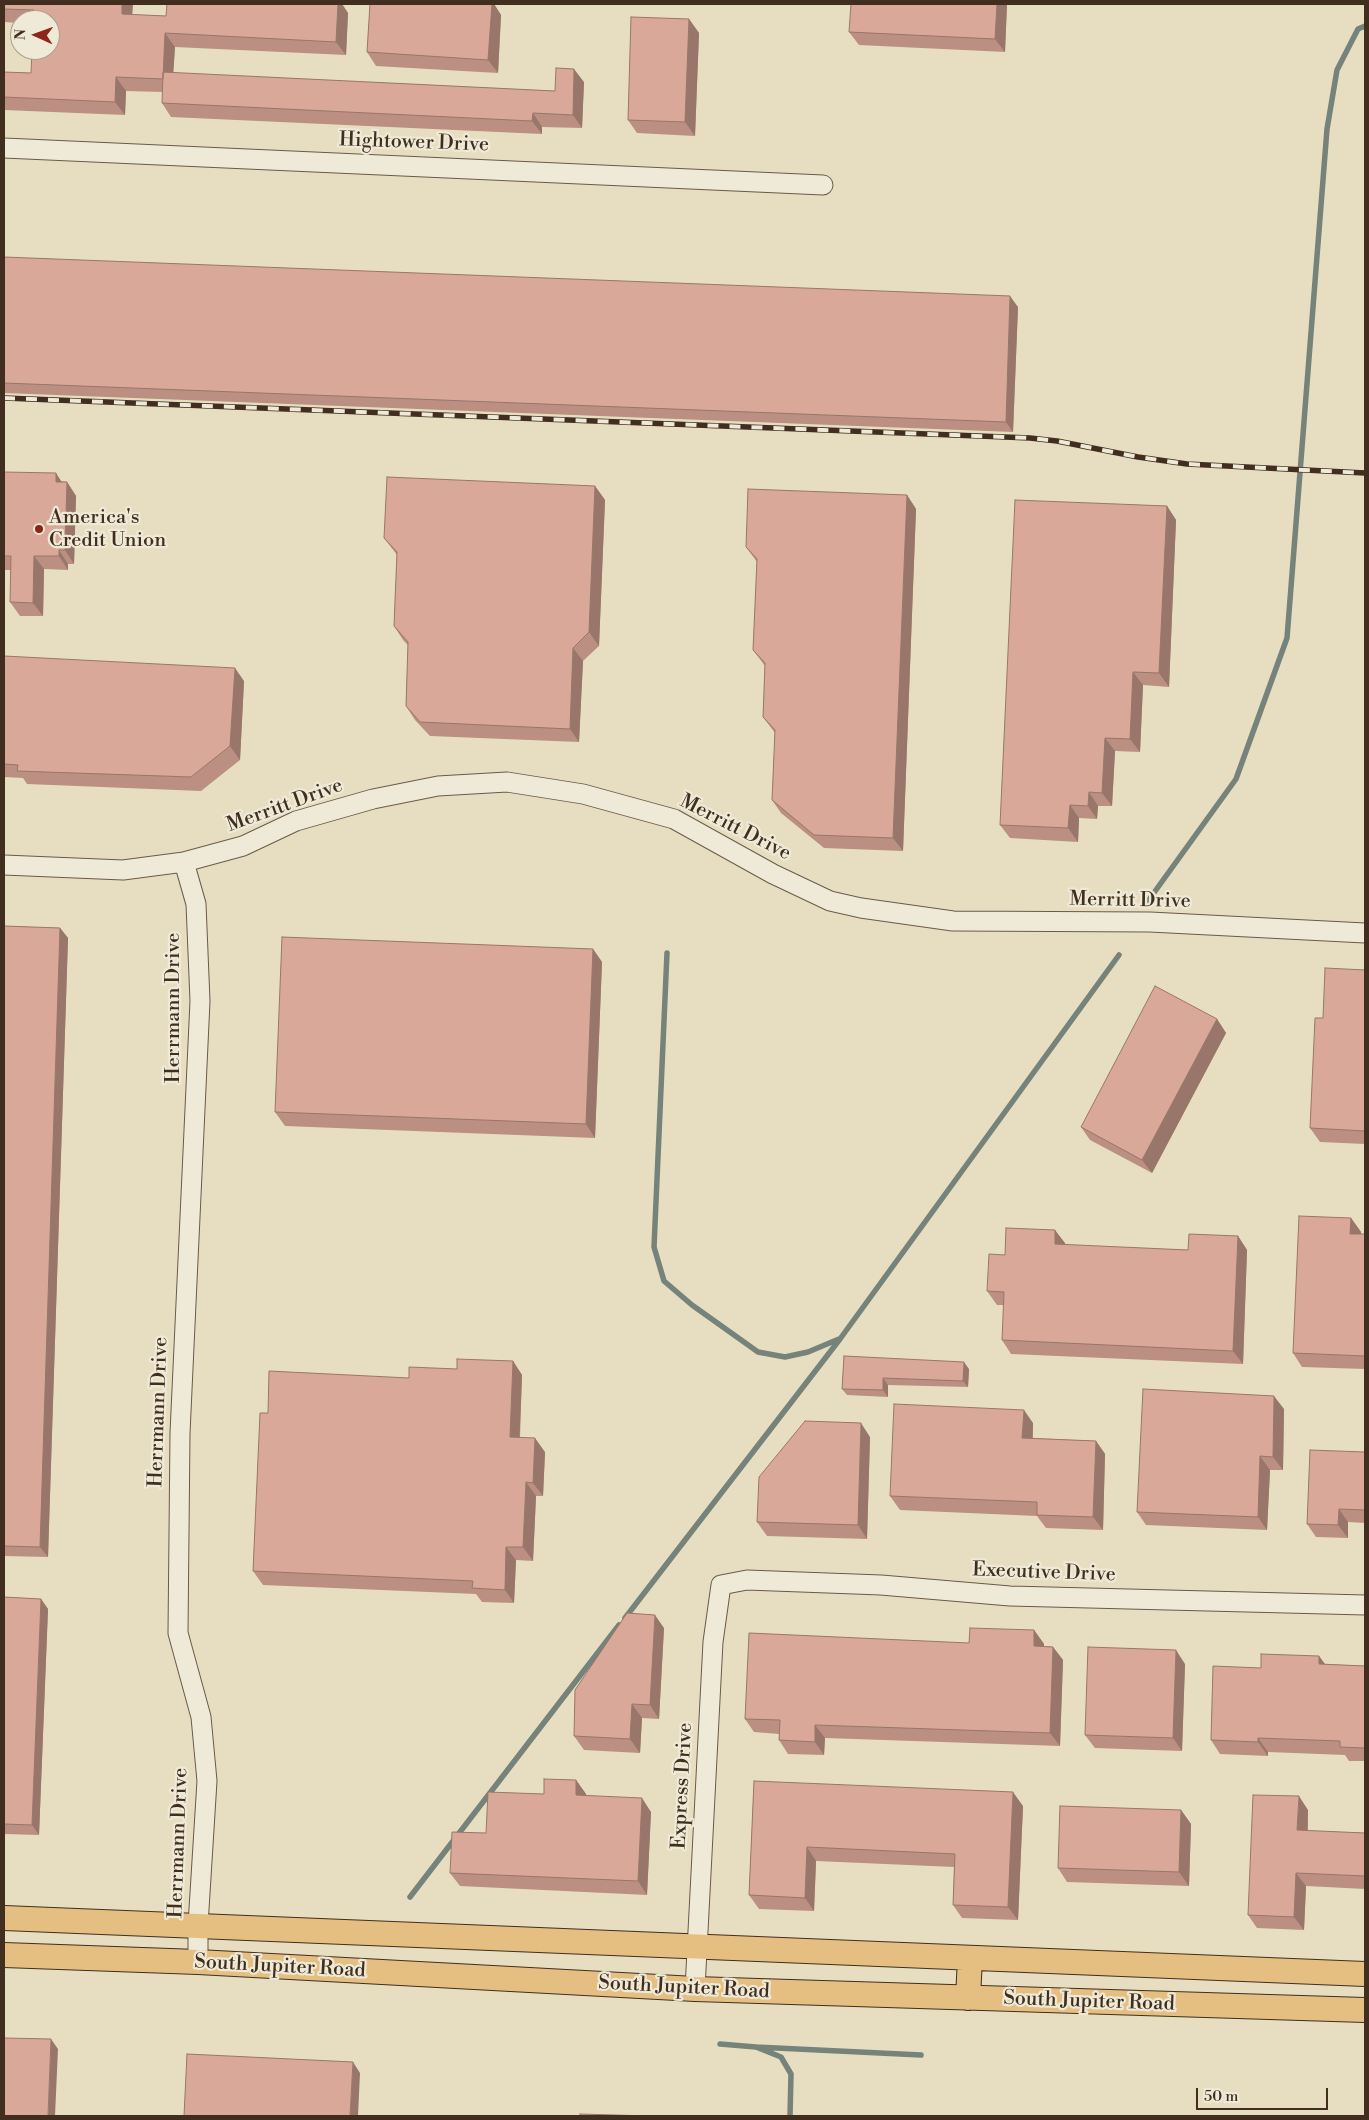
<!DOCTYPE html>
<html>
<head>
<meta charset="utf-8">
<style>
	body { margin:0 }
	#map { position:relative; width:1369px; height:2120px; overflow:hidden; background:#e7dec2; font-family:"Libre Bodoni",serif }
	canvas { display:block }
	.frame { position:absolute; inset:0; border:5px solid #412e1f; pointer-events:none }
	.north { position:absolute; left:10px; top:10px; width:50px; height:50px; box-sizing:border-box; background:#efead7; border:1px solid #a99f8d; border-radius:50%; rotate:272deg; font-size:14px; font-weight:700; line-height:20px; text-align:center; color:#412e1f }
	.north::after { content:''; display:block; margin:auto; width:18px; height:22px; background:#8f2418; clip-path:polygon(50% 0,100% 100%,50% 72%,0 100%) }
	.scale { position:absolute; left:1196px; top:2088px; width:132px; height:22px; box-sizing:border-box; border:2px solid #412e1f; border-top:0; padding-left:6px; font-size:15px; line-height:18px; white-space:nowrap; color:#412e1f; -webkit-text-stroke:4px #efead7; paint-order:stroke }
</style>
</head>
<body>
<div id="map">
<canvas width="1369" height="2120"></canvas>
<div class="frame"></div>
<div class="north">N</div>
<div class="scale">50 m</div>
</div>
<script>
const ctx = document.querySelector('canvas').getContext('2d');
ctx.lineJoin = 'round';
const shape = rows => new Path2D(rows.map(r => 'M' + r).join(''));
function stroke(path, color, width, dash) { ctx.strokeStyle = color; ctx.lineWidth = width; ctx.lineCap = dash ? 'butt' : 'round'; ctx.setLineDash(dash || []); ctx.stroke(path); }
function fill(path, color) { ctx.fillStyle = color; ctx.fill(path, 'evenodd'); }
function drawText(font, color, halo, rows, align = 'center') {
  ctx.font = font + ' "Libre Bodoni",serif'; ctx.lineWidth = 4.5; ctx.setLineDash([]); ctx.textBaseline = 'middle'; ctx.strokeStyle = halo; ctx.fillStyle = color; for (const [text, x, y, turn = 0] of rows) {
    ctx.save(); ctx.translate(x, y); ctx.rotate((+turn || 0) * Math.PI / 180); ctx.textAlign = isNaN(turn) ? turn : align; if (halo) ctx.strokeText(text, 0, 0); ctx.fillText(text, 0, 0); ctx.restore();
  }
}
stroke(shape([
	[1148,901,1236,779,1287,638,1327,129,1337,70,1358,29,1365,26],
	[667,953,654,1247,664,1281,692,1305,758,1352,785,1357,808,1352,839,1339],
	[625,1618,840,1339,1119,955],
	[410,1897,619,1625],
	[720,2044,756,2047,781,2057,791,2074,790,2116],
	[756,2047,921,2055]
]), '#75837b', 5.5);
const minor = shape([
	[4,148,823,185],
	[184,862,196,904,200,1001,180,1433,178,1633,201,1717,207,1781,198,1925,198,1962],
	[4,865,123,870,184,862,243,846,296,821,373,799,438,786,507,782,583,794,674,819,773,874,830,901,861,908,953,921,1150,922,1365,933],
	[695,1989,713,1642,721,1585,747,1580,881,1585,1010,1596,1365,1605]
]);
const major = shape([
	[4,1918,1365,1974],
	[4,1955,198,1962,695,1989,1365,2010],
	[968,1998,970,1958]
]);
stroke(minor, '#6a5a48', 21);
stroke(major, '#412e1f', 26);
stroke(minor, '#efead7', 19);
stroke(major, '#e4bf81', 24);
const rail = shape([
	[4,398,1030,438,1057,441,1138,457,1187,464,1365,473]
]);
stroke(rail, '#412e1f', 5.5);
stroke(rail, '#efead7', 4, [11]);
fill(shape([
	[4,4,133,4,132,15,166,16,167,4,342,4,348,13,346,55,175,47,173,73,555,91,584,82,582,128,542,127,542,134,171,117,162,103,163,92,126,91,125,115,4,110,4,72,31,73,50,20,20,20,20,23,4,22],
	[370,4,494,4,501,15,498,73,376,66,367,52],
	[1007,4,1005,52,859,45,849,32],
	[689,19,699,33,695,136,637,133,628,120],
	[4,257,1018,307,1013,432,4,393],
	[4,472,67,482,76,496,74,564,68,564,68,570,44,569,43,616,20,616,10,602,11,570,4,570],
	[595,486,605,500,599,646,583,661,579,742,430,736,415,720,406,706,408,645,403,640,394,626,397,555,384,538],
	[907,495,916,509,903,851,824,848,781,813,772,800,775,733,763,717,765,666,753,650,757,562,746,547],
	[1167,506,1176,520,1169,687,1143,685,1140,752,1115,751,1112,806,1098,806,1097,819,1079,818,1078,842,1010,838,1000,825],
	[4,656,244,681,240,760,201,791,27,784,23,778,4,777],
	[4,926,60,928,68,938,48,1557,4,1556],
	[593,949,602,962,595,1138,285,1126,275,1112],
	[1365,970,1365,1144,1320,1142,1310,1128,1323,1018],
	[1217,1019,1226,1033,1152,1173,1090,1140,1081,1127],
	[1351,1218,1361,1232,1361,1234,1365,1234,1365,1369,1302,1367,1293,1353],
	[1238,1236,1247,1250,1243,1364,1011,1354,1002,1340,1004,1305,997,1305,987,1291,1005,1255,1065,1243,1065,1245,1188,1250],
	[844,1356,969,1369,968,1387,888,1385,888,1397,847,1395,842,1389],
	[513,1361,522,1375,520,1438,545,1452,543,1496,536,1496,533,1561,516,1560,514,1603,482,1602,476,1594,263,1585,253,1571,268,1413,409,1378,457,1369],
	[1284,1409,1283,1470,1270,1470,1267,1530,1146,1525,1137,1512],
	[1033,1423,1033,1438,1096,1441,1105,1454,1103,1530,1046,1528,1037,1516,900,1510,890,1496],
	[870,1437,867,1539,767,1536,757,1522],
	[1365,1452,1365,1523,1348,1522,1348,1538,1316,1537,1307,1524],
	[4,1597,41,1599,48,1609,39,1835,4,1834],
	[664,1628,659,1719,642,1718,640,1753,584,1750,574,1736],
	[1034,1630,1044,1644,1044,1646,1053,1647,1063,1660,1060,1746,825,1738,824,1755,788,1754,779,1740,779,1734,754,1732,745,1719,969,1643],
	[1319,1656,1325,1664,1365,1666,1365,1761,1349,1761,1345,1755,1268,1752,1268,1756,1220,1754,1211,1740,1261,1668],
	[1185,1664,1182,1751,1095,1748,1085,1735],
	[576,1780,586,1794,586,1796,651,1812,647,1895,460,1886,450,1873,486,1833,544,1794],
	[754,1781,1023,1806,1018,1920,962,1918,953,1905,954,1867,816,1861,814,1911,759,1909,749,1895],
	[1181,1810,1191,1824,1189,1886,1067,1882,1058,1868],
	[1308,1810,1308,1831,1365,1833,1365,1889,1306,1886,1304,1930,1257,1928,1248,1915]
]), '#bb9083');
fill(shape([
	[122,4,133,4,131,28,122,14],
	[338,4,342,4,348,13,346,55,336,42],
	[492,4,494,4,501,15,498,73,488,60],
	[997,4,1007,4,1005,52,995,39],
	[689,19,699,33,695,136,685,122],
	[165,33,175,47,172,93,163,79],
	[574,69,584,82,582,128,573,115],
	[116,77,126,91,125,115,115,102],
	[533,113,542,127,542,134,532,121],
	[1010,296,1018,307,1013,432,1006,422],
	[56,473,65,487,56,482],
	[67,482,76,496,74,564,65,550],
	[595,486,605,500,599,646,589,632],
	[907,495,916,509,903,851,893,838],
	[1167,506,1176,520,1169,687,1159,673],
	[59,550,68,564,68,570,59,556],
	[34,556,44,569,43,616,33,603],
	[573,648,583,661,579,742,570,729],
	[235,668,244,681,240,760,230,746],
	[1133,672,1143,685,1140,752,1130,739],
	[1105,738,1115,751,1112,806,1102,793],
	[1089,792,1098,806,1097,819,1088,806],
	[1070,805,1079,818,1078,842,1068,828],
	[60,928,68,938,48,1557,40,1547],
	[593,949,602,962,595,1138,586,1124],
	[1217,1019,1226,1033,1152,1173,1142,1160],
	[1351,1218,1361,1232,1360,1247,1350,1234],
	[1055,1230,1065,1243,1064,1258,1055,1244],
	[1238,1236,1247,1250,1243,1364,1233,1351],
	[513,1361,522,1375,519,1451,510,1437],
	[964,1362,969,1369,968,1387,963,1381],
	[883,1378,888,1385,888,1397,883,1390],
	[1274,1396,1284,1409,1283,1470,1273,1457],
	[1024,1410,1033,1423,1032,1452,1022,1438],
	[861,1423,870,1437,867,1539,858,1525],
	[535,1438,545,1452,543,1496,533,1483],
	[1096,1441,1105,1454,1103,1530,1093,1517],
	[1260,1456,1270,1470,1267,1530,1258,1517],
	[526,1482,536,1496,533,1561,523,1547],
	[1339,1509,1348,1522,1348,1538,1338,1525],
	[506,1547,516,1560,514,1603,505,1590],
	[41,1599,48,1609,39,1835,32,1825],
	[655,1615,664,1628,659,1719,650,1705],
	[1034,1630,1044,1644,1043,1660,1034,1646],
	[1053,1647,1063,1660,1060,1746,1050,1733],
	[1176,1650,1185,1664,1182,1751,1173,1738],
	[1319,1656,1329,1670,1319,1664],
	[632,1704,642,1718,640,1753,630,1739],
	[815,1725,825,1738,824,1755,815,1742],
	[1258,1738,1268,1752,1268,1756,1258,1742],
	[576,1780,586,1794,585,1809,576,1795],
	[1013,1792,1023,1806,1018,1920,1008,1907],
	[1299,1796,1308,1810,1307,1844,1297,1830],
	[642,1798,651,1812,647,1895,638,1881],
	[1181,1810,1191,1824,1189,1886,1179,1872],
	[807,1847,816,1861,814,1911,805,1898],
	[1296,1873,1306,1886,1304,1930,1294,1917],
	[51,2039,58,2049,55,2116,48,2116],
	[353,2062,360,2073,358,2116,350,2116]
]), '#98766a');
const building = shape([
	[4,4,122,4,122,14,166,16,167,4,338,4,336,42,165,33,163,79,116,77,115,102,4,97,4,72,31,73,32,50,50,50,50,20,34,20,34,10,4,9,4,4],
	[370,4,492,4,488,60,367,52,370,4],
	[851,4,997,4,995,39,849,32,851,4],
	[631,17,689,19,685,122,628,120,631,17],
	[556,68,574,69,573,115,533,113,532,121,162,103,163,72,555,91,556,68],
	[4,257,1010,296,1006,422,4,383,4,257],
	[4,472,56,473,56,482,67,482,65,550,59,550,59,556,34,556,33,603,10,602,11,556,4,556,4,472],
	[387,477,595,486,589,632,573,648,570,729,420,722,406,706,408,642,394,626,397,552,384,538,387,477],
	[748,489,907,495,893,838,814,835,772,800,775,730,763,717,765,663,753,650,757,559,746,547,748,489],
	[1015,500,1167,506,1159,673,1133,672,1130,739,1105,738,1102,793,1089,792,1088,806,1070,805,1068,828,1000,825,1015,500],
	[4,656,235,668,230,746,191,777,17,771,18,765,4,764,4,656],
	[4,926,60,928,40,1547,4,1546,4,926],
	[282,937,593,949,586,1124,275,1112,282,937],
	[1325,968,1365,970,1365,1131,1310,1128,1315,1018,1323,1018,1325,968],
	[1155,986,1217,1019,1142,1160,1081,1127,1155,986],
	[1299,1216,1351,1218,1350,1234,1365,1234,1365,1356,1293,1353,1299,1216],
	[1006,1228,1055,1230,1055,1244,1188,1250,1189,1234,1238,1236,1233,1351,1002,1340,1004,1292,987,1291,989,1254,1005,1255,1006,1228],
	[844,1356,964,1362,963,1381,883,1378,883,1390,842,1389,844,1356],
	[457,1359,513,1361,510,1437,535,1438,533,1483,526,1482,523,1547,506,1547,505,1590,472,1588,473,1581,253,1571,260,1413,268,1413,269,1371,409,1378,409,1367,457,1369,457,1359],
	[1143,1389,1274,1396,1273,1457,1260,1456,1258,1517,1137,1512,1143,1389],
	[894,1404,1024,1410,1022,1438,1096,1441,1093,1517,1037,1515,1037,1502,890,1496,894,1404],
	[805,1421,861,1423,858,1525,757,1522,759,1477,805,1421],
	[1310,1450,1365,1452,1365,1510,1339,1509,1338,1525,1307,1524,1310,1450],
	[4,1597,41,1599,32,1825,4,1824,4,1597],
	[627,1613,655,1615,650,1705,632,1704,630,1739,574,1736,575,1690,627,1613],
	[970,1628,1034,1630,1034,1646,1053,1647,1050,1733,815,1725,815,1742,779,1740,780,1720,745,1719,749,1633,969,1643,970,1628],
	[1088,1647,1176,1650,1173,1738,1085,1735,1088,1647],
	[1261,1654,1319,1656,1319,1664,1365,1666,1365,1748,1340,1747,1340,1741,1258,1738,1258,1742,1211,1740,1213,1666,1261,1668,1261,1654],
	[544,1779,576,1780,576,1795,642,1798,638,1881,450,1873,452,1832,486,1833,488,1792,544,1794,544,1779],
	[754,1781,1013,1792,1008,1907,953,1905,955,1854,807,1847,805,1898,749,1895,754,1781],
	[1253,1795,1299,1796,1297,1830,1365,1833,1365,1876,1296,1873,1294,1917,1248,1915,1253,1795],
	[1060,1806,1181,1810,1179,1872,1058,1868,1060,1806],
	[4,2038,51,2039,48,2116,4,2116,4,2038],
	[187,2054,353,2062,350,2116,184,2116,187,2054],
	[580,2114,651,2116,580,2116,580,2114]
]);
fill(building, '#d9a898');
stroke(building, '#98766a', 1);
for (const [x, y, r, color] of [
	[39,529,5,"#8f2418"]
]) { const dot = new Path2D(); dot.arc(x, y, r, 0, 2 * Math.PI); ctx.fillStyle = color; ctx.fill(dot); stroke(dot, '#efead7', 2); }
drawText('20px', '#412e1f', '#efead7', [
	["Hightower Drive",414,143,2],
	["Merritt Drive",285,806,-20],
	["Merritt Drive",735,828,27],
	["Merritt Drive",1130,901,1],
	["Herrmann Drive",174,1008,-90],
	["Herrmann Drive",159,1412,-88],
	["Executive Drive",1044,1573,2],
	["Express Drive",683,1786,-87],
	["Herrmann Drive",179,1843,-88],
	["South Jupiter Road",280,1967,3],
	["South Jupiter Road",684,1988,3],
	["South Jupiter Road",1089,2002,2]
]);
drawText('20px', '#412e1f', '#efead7', [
	["America's",49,518],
	["Credit Union",49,541]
], 'left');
</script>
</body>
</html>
